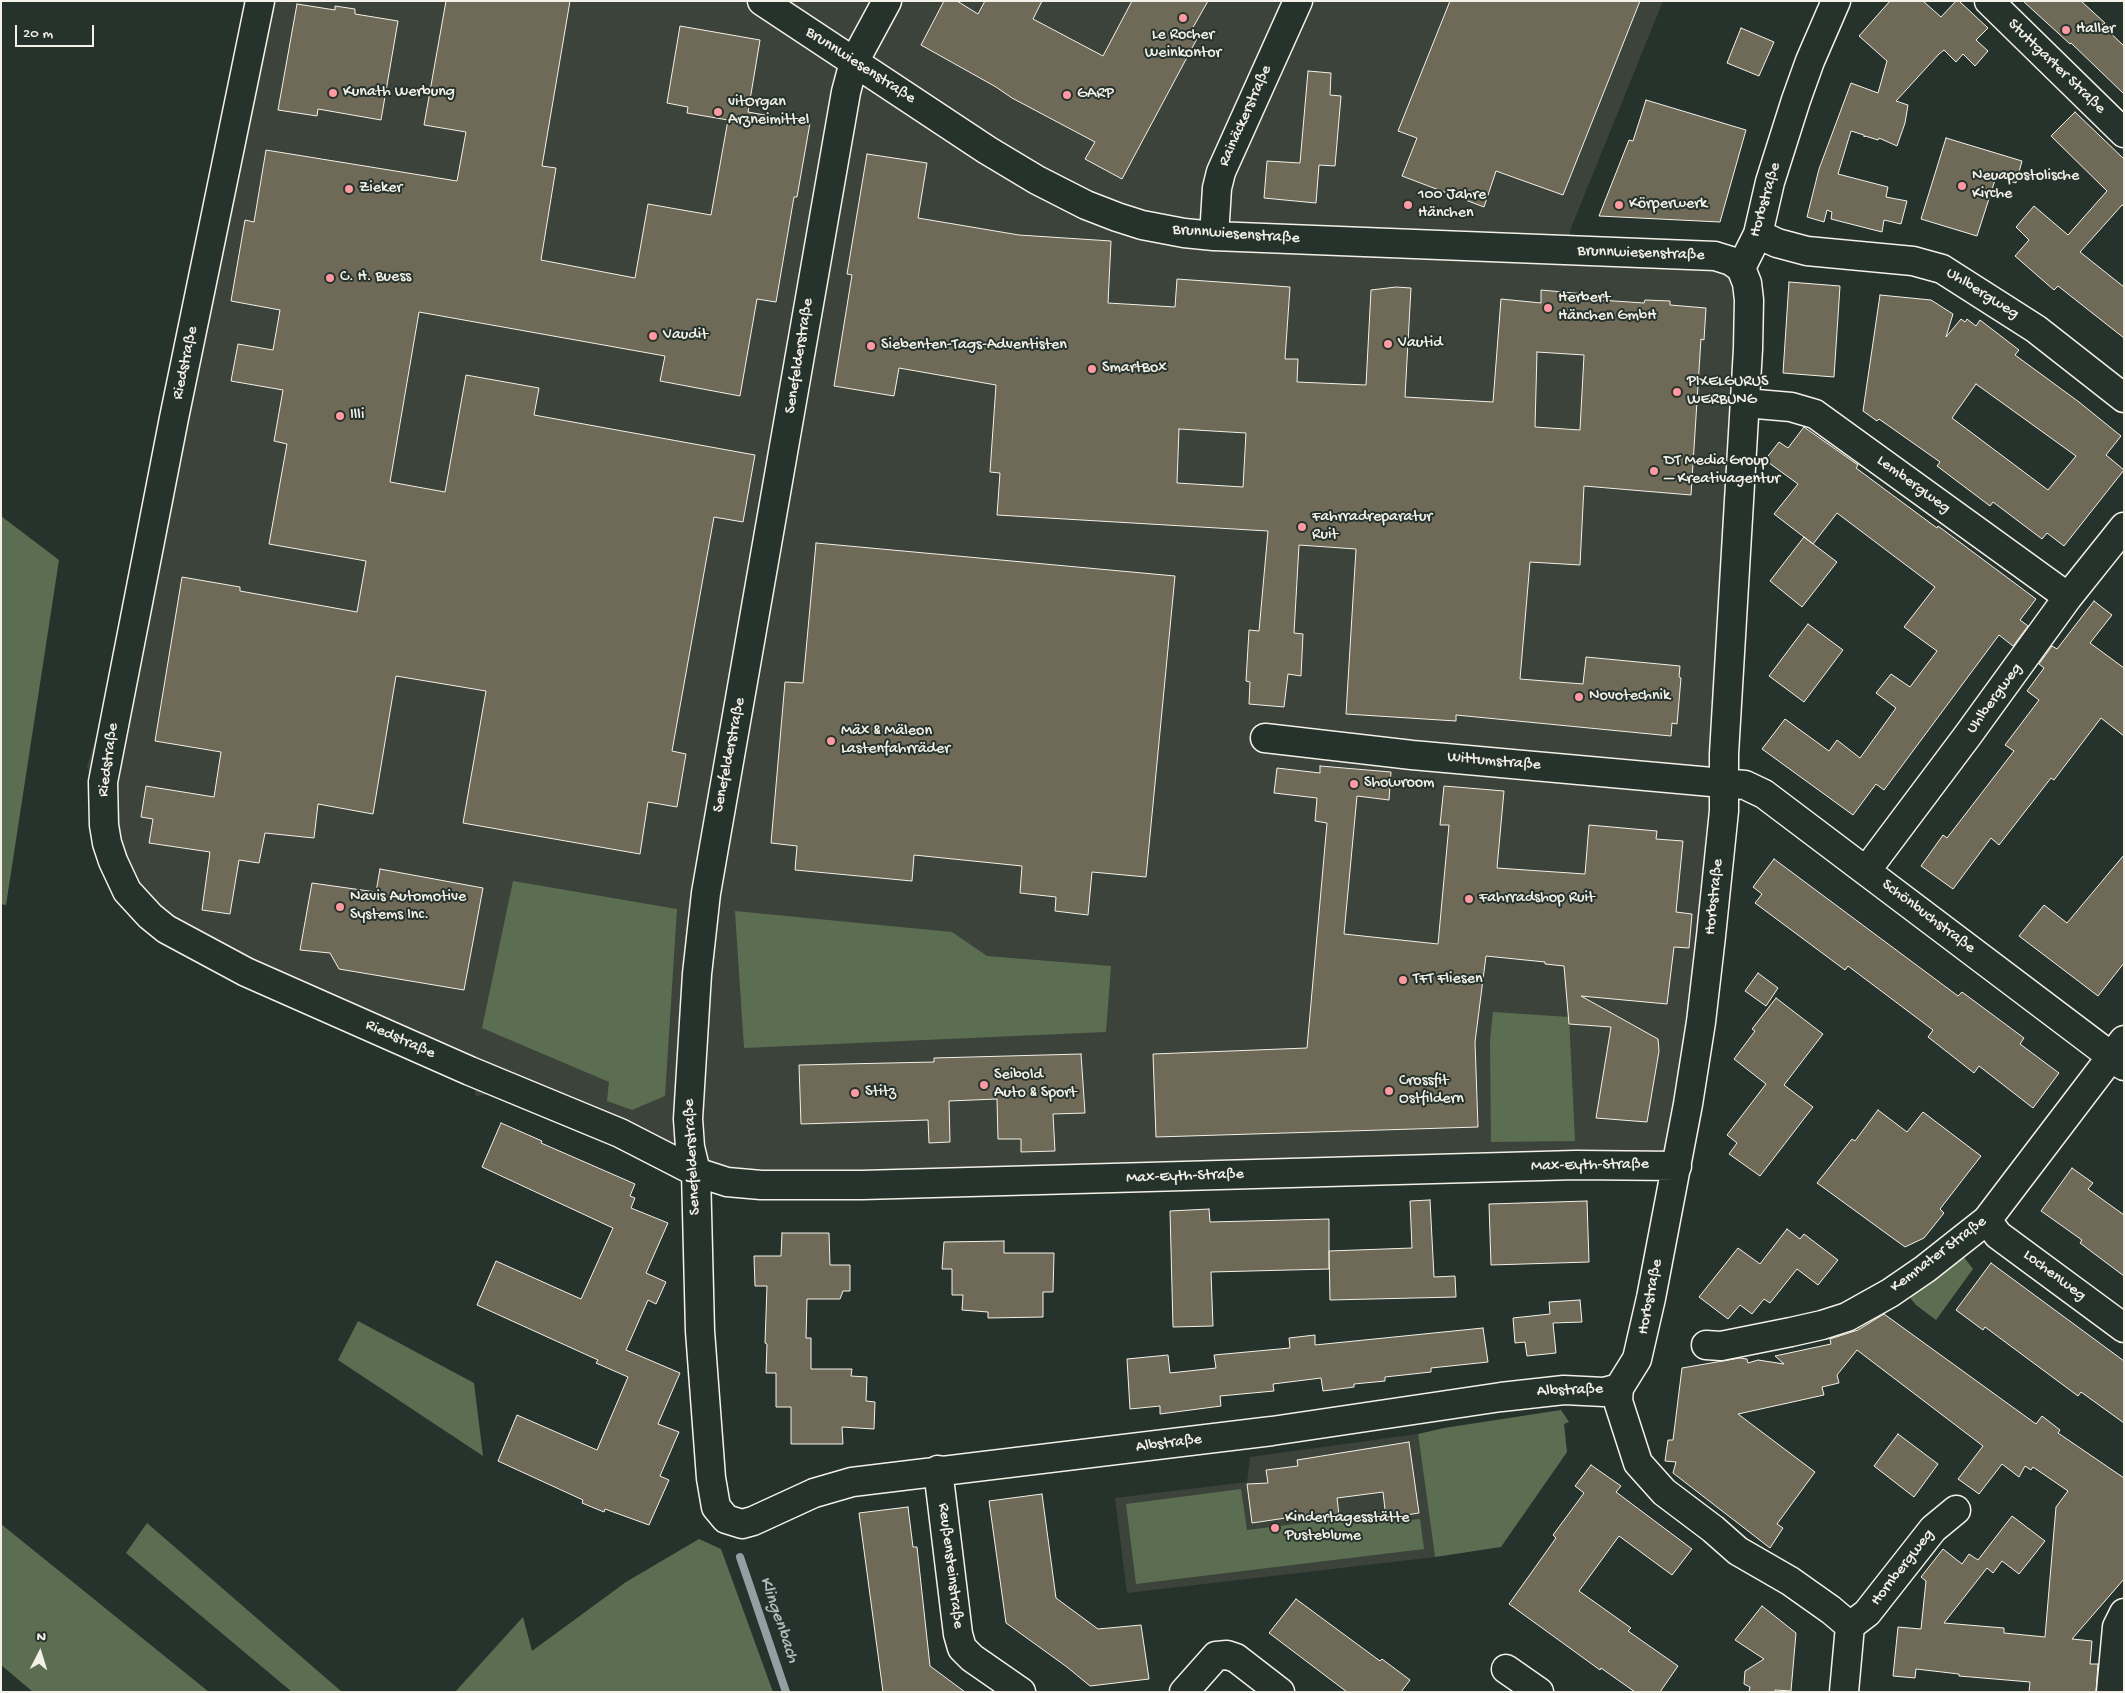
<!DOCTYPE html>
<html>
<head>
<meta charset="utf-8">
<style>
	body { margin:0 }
	#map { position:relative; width:2125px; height:1693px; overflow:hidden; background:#26332d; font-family:"Gochi Hand",sans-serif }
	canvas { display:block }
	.frame { position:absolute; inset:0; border:2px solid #f4f1e8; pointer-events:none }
	.north { position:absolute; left:15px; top:1628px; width:50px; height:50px; -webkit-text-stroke:4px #26332d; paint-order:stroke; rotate:5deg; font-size:14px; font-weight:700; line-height:20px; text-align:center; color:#f4f1e8 }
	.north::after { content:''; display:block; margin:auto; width:18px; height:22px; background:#f4f1e8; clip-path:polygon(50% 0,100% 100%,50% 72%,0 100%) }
	.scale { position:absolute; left:15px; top:25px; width:79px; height:22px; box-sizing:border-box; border:2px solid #f4f1e8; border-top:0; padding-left:6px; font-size:15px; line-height:18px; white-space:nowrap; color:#f4f1e8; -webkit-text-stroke:4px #26332d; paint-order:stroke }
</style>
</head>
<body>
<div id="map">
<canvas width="2125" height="1693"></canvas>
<div class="frame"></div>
<div class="north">N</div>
<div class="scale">20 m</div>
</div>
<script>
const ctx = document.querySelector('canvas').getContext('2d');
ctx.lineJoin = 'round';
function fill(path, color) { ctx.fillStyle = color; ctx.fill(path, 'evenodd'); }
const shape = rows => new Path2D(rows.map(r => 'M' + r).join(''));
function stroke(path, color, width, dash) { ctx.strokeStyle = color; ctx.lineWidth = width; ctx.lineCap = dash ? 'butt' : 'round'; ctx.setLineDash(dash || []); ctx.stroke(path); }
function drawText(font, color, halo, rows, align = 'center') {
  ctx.font = font + ' "Gochi Hand",sans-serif'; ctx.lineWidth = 4; ctx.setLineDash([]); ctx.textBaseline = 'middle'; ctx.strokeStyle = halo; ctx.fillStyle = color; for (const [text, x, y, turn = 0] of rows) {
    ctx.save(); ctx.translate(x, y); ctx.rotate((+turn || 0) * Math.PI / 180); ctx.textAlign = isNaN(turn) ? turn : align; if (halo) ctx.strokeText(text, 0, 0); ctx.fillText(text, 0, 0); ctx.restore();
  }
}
fill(shape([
	[260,1,1663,1,1571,228,1565,255,1717,260,1741,278,1720,760,1674,1161,750,1181,512,1090,476,1096,470,1071,166,929,117,872,87,766,136,611],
	[1418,1434,1435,1557,1127,1593,1115,1498,1247,1482,1250,1457]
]), '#3c433a');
fill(shape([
	[1,516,59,560,6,905,1,904],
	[513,881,677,909,665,1096,632,1110,607,1101,609,1082,482,1028],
	[735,911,952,932,987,956,1111,966,1106,1032,744,1048],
	[1493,1012,1569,1017,1575,1141,1491,1142,1490,1041],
	[1960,1252,1973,1269,1936,1320,1916,1305,1911,1299,1911,1293],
	[358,1321,474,1383,483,1456,338,1360],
	[1561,1410,1569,1422,1564,1424,1567,1452,1501,1547,1435,1557,1418,1434,1444,1428],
	[1241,1489,1247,1530,1382,1513,1385,1522,1420,1519,1424,1549,1136,1584,1126,1504],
	[147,1523,342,1692,292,1692,126,1553],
	[1,1524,209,1692,33,1692,1,1665],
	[699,1539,721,1549,773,1692,455,1692,523,1617,532,1651,626,1582]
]), '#5b6e51');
stroke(shape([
	[740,1557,786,1692]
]), '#92a0a3', 8);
const building = shape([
	[446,1,570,1,542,166,556,168,541,260,635,278,648,204,711,215,728,120,687,113,688,107,667,103,680,26,760,40,748,112,810,123,797,197,794,197,776,302,757,299,740,396,660,381,665,356,419,312,390,482,445,492,466,375,539,388,534,415,755,455,743,522,714,517,672,751,686,754,677,807,648,802,640,854,463,823,486,691,396,676,373,814,318,804,314,838,265,833,259,863,239,860,230,914,202,910,210,852,149,843,153,819,141,817,146,786,214,797,221,752,155,741,182,577,240,587,240,591,357,612,366,561,269,544,287,444,274,441,283,390,231,381,238,344,273,350,280,310,231,301,245,220,254,222,266,150,457,181,466,132,424,125,446,1],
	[944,1,957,1,978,14,985,1,1042,1,1033,19,1103,56,1132,1,1208,1,1191,31,1199,35,1122,179,1085,159,1095,142,1012,98,996,87,921,45,944,1],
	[1450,1,1640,1,1563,195,1496,171,1484,207,1402,176,1417,138,1398,131,1450,1],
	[1890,1,1923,1,1941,17,1956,1,1959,1,1988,28,1976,40,1988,51,1975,66,1963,54,1956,62,1944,50,1939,54,1896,101,1908,105,1905,123,1897,146,1879,138,1878,140,1865,136,1864,137,1864,135,1851,131,1838,174,1888,187,1886,197,1907,201,1901,224,1884,220,1882,232,1831,219,1832,212,1827,210,1824,222,1807,217,1819,169,1851,83,1878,93,1887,61,1859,36,1890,1],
	[2023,1,2081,1,2105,23,2102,25,2124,46,2124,94,2071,43,2070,44,2023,1],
	[297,4,335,10,335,6,355,9,355,14,398,21,381,120,318,109,317,116,278,110,297,4],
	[1741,28,1774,42,1759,76,1727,63,1741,28],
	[1308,71,1331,73,1330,95,1341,96,1335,166,1319,165,1316,203,1264,198,1267,161,1300,163,1308,71],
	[1646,100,1746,130,1720,222,1599,216,1629,140,1633,141,1646,100],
	[2075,112,2124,159,2124,206,2122,205,2080,252,2124,287,2124,338,2058,286,2054,290,2015,256,2029,240,2016,227,2034,206,2068,235,2107,191,2051,136,2075,112],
	[1946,138,2022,161,2016,183,1996,177,1977,236,1921,219,1946,138],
	[867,154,927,163,918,218,1019,235,1111,241,1108,303,1175,307,1177,279,1290,287,1285,359,1298,359,1297,382,1366,385,1371,290,1396,287,1411,288,1405,397,1493,402,1501,299,1541,303,1541,290,1585,294,1585,299,1644,303,1645,300,1670,301,1670,305,1706,308,1704,340,1701,339,1691,495,1584,486,1580,565,1530,562,1520,679,1583,684,1586,657,1680,666,1679,677,1681,678,1677,724,1672,723,1671,736,1456,715,1456,721,1346,714,1356,549,1299,545,1294,633,1303,634,1301,676,1288,674,1284,707,1249,704,1250,682,1246,681,1249,630,1259,631,1268,531,997,515,1000,473,990,472,996,385,899,368,894,396,834,386,852,275,847,274,867,154],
	[1537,352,1584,355,1580,430,1535,427,1537,352],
	[1179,429,1246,433,1243,487,1177,483,1179,429],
	[1789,282,1840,286,1834,377,1783,373,1789,282],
	[1880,295,1931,300,1953,314,1946,337,1961,319,1965,322,1967,319,1976,326,1980,320,2019,350,2015,355,2079,402,2121,436,2106,455,2124,470,2064,546,2047,533,2042,539,1993,502,1990,506,1937,466,1940,462,1879,419,1877,421,1863,411,1880,295],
	[1976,384,2076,456,2048,490,1952,418,1976,384],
	[1804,427,1858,465,1856,468,1937,528,1938,526,2036,599,2020,620,2028,626,2013,646,1999,635,1884,790,1876,784,1853,815,1762,749,1785,719,1829,751,1837,740,1860,758,1896,708,1876,693,1891,674,1910,687,1937,651,1904,627,1935,587,1837,513,1813,544,1774,514,1798,484,1765,460,1779,442,1788,448,1804,427],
	[1804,537,1837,562,1802,607,1770,581,1804,537],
	[816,543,1175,576,1146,877,1092,872,1088,915,1055,911,1056,897,1020,893,1022,866,914,855,912,881,795,870,797,846,771,843,785,682,803,683,816,543],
	[2094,601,2112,615,2090,643,2124,668,2124,736,2101,718,2054,780,2051,778,1999,845,1991,838,1953,889,1921,866,1943,835,1947,838,2014,751,2005,745,2039,700,2027,691,2044,668,2039,664,2052,646,2057,649,2094,601],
	[1808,624,1843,650,1804,702,1769,676,1808,624],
	[1320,766,1391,772,1389,800,1357,796,1344,934,1438,944,1449,825,1440,825,1444,786,1504,791,1497,868,1585,874,1589,825,1657,831,1656,839,1683,841,1676,912,1692,914,1689,948,1674,947,1667,1004,1581,996,1658,1039,1659,1051,1647,1122,1596,1118,1611,1027,1569,1024,1564,966,1545,964,1545,962,1486,956,1475,1042,1478,1127,1156,1137,1153,1054,1307,1048,1327,823,1315,821,1317,798,1274,793,1277,768,1320,773,1320,766],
	[2124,855,2124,963,2098,996,2019,936,2044,905,2067,923,2124,855],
	[1774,859,1958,996,1962,992,2024,1038,2020,1044,2059,1073,2033,1108,1979,1066,1974,1073,1928,1037,1933,1030,1848,966,1845,970,1755,903,1762,894,1753,887,1774,859],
	[380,869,483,888,464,990,339,969,330,953,300,950,312,883,376,892,380,869],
	[1758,973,1778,988,1766,1006,1745,991,1758,973],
	[1776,998,1823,1034,1784,1085,1813,1107,1760,1176,1729,1154,1737,1143,1727,1135,1766,1084,1734,1059,1755,1031,1752,1029,1776,998],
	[1081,1054,1085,1113,1053,1114,1055,1151,1021,1152,1021,1139,998,1139,997,1099,949,1101,950,1142,929,1143,928,1120,801,1124,799,1065,934,1062,934,1058,1081,1054],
	[1878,1110,1907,1132,1923,1112,1981,1156,1940,1209,1944,1213,1924,1238,1905,1247,1817,1183,1852,1139,1855,1141,1878,1110],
	[501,1123,542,1141,541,1143,635,1184,630,1196,635,1198,631,1208,668,1223,646,1273,666,1282,656,1304,648,1300,626,1350,680,1373,658,1424,679,1432,660,1476,669,1480,649,1525,605,1509,604,1512,582,1503,583,1500,498,1461,517,1415,597,1450,628,1377,596,1363,598,1360,477,1305,496,1261,581,1299,613,1228,482,1167,501,1123],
	[2072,1168,2093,1183,2088,1189,2124,1215,2124,1276,2080,1243,2082,1240,2041,1211,2072,1168],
	[1430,1200,1434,1277,1455,1276,1456,1297,1330,1300,1329,1251,1412,1248,1410,1201,1430,1200],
	[1587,1201,1589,1262,1491,1265,1489,1204,1587,1201],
	[1209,1209,1210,1222,1329,1219,1329,1269,1211,1272,1213,1326,1173,1327,1170,1211,1209,1209],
	[1787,1229,1800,1239,1804,1234,1838,1260,1818,1285,1797,1269,1770,1303,1764,1299,1752,1314,1740,1305,1728,1319,1699,1297,1738,1248,1760,1264,1787,1229],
	[782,1233,829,1233,830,1265,850,1265,850,1291,843,1291,840,1299,807,1299,806,1338,811,1338,811,1369,852,1369,851,1376,867,1377,866,1401,875,1402,874,1429,842,1427,843,1444,791,1444,791,1407,776,1407,776,1373,766,1373,767,1344,765,1343,767,1286,755,1286,754,1256,781,1256,782,1233],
	[1004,1241,1004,1253,1054,1253,1053,1292,1043,1292,1043,1317,988,1318,988,1312,962,1310,963,1295,952,1295,952,1269,942,1269,944,1242,1004,1241],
	[1991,1263,2124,1361,2124,1423,2081,1392,2078,1396,1985,1327,1983,1330,1956,1310,1991,1263],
	[1580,1300,1582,1322,1553,1323,1556,1353,1527,1356,1525,1342,1515,1343,1513,1318,1550,1314,1549,1302,1580,1300],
	[1884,1314,2036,1424,2042,1416,2060,1430,2058,1433,2124,1478,2124,1579,2072,1639,2092,1641,2090,1664,2098,1664,2096,1692,2029,1692,2030,1682,1959,1676,1959,1674,1916,1669,1915,1678,1893,1676,1898,1627,1921,1629,1926,1581,1921,1577,1943,1549,1962,1564,1969,1554,1978,1560,2012,1516,2045,1541,2019,1574,2002,1561,1993,1573,1987,1568,1944,1623,2004,1628,2004,1633,2045,1637,2056,1507,2068,1491,2033,1467,2031,1470,2025,1466,2019,1477,2002,1464,1979,1494,1958,1479,1983,1446,1857,1350,1837,1375,1839,1383,1822,1387,1824,1395,1738,1414,1815,1472,1777,1524,1783,1528,1770,1548,1673,1473,1676,1462,1665,1461,1668,1440,1673,1440,1682,1368,1740,1358,1747,1359,1748,1363,1758,1360,1784,1364,1775,1356,1831,1344,1830,1339,1858,1330,1884,1314],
	[1483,1328,1488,1362,1431,1368,1431,1372,1385,1377,1385,1381,1354,1384,1354,1387,1323,1391,1321,1378,1273,1384,1274,1391,1220,1396,1221,1406,1160,1414,1160,1406,1130,1409,1127,1359,1168,1355,1170,1373,1216,1368,1214,1355,1290,1348,1289,1338,1315,1335,1315,1345,1483,1328],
	[1898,1434,1938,1464,1914,1497,1874,1466,1898,1434],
	[1409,1442,1419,1513,1386,1518,1383,1492,1337,1498,1339,1515,1306,1520,1306,1515,1252,1523,1247,1484,1268,1483,1266,1470,1298,1466,1297,1460,1409,1442],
	[1591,1465,1621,1486,1616,1492,1692,1549,1672,1575,1619,1536,1579,1591,1631,1628,1628,1631,1678,1666,1660,1692,1635,1692,1601,1668,1600,1670,1509,1604,1556,1538,1553,1535,1584,1493,1575,1486,1591,1465],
	[1042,1494,1056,1598,1098,1629,1141,1625,1149,1679,1090,1686,1067,1667,1006,1623,989,1501,1042,1494],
	[908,1507,913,1547,917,1547,930,1666,965,1692,883,1692,859,1513,908,1507],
	[1296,1599,1380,1661,1382,1659,1410,1680,1401,1692,1347,1692,1269,1633,1296,1599],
	[1762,1606,1796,1633,1791,1691,1775,1690,1775,1692,1749,1692,1750,1687,1744,1684,1745,1671,1764,1659,1735,1640,1762,1606]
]);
fill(building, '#6f6957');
stroke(building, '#f4f1e8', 1);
const street = shape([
	[260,1,174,418,103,782,104,825,107,843,113,861,127,891,150,916,166,929,246,972,470,1071,620,1133,696,1172,727,1182,761,1185,862,1185,1576,1165,1677,1166],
	[762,1,987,150,1037,180,1086,205,1117,217,1142,225,1184,233,1214,236,1715,256,1731,261,1741,268],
	[887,1,854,62,846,92,706,893,697,974,688,1119,690,1147,696,1172,700,1331,711,1478,716,1507,726,1519,742,1524,753,1521,814,1493,852,1482,1272,1431,1501,1397,1564,1390,1604,1392,1619,1388],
	[1836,1,1810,61,1796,100,1770,182,1758,234,1741,268,1747,283,1749,300,1748,349,1724,754,1724,811,1711,936,1701,1022,1688,1104,1651,1298,1637,1359,1619,1388,1618,1401,1638,1463,1664,1492,1713,1529,1738,1551,1790,1581,1831,1610,1850,1626,1844,1692],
	[1758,234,1777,243,1807,251,1913,261,1942,269,2036,329,2124,398],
	[1214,236,1217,188,1221,172,1298,1],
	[1745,403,1791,407,1815,414,2068,597],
	[1265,738,1412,755,1745,785,1764,794,2124,1066],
	[1866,871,1968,735,2068,597,2124,527],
	[1987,1220,1998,1235,2124,1328],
	[1706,1345,1721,1346,1791,1332,1822,1325,1847,1317,1890,1293,1925,1269,1987,1220,2124,1040],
	[938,1470,958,1634,962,1648,972,1658,1021,1692],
	[1850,1626,1867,1613,1933,1529,1956,1510],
	[1506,1669,1539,1692],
	[1184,1692,1216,1656,1227,1655,1236,1658,1280,1692],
	[2111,1692,2117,1627,2124,1613]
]);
const secondary = shape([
	[1989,1,2124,133]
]);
stroke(street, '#f4f1e8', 31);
stroke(secondary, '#f4f1e8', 31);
stroke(street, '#26332d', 28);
stroke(secondary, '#26332d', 28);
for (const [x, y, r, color] of [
	[1183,18,5,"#ff9aa2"],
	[2066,30,5,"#ff9aa2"],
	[333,93,5,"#ff9aa2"],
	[1067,95,5,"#ff9aa2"],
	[718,112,5,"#ff9aa2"],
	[1962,186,5,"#ff9aa2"],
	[349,189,5,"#ff9aa2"],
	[1408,205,5,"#ff9aa2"],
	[1619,205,5,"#ff9aa2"],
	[330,278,5,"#ff9aa2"],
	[1548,308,5,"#ff9aa2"],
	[653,336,5,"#ff9aa2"],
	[1388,344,5,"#ff9aa2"],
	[871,346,5,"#ff9aa2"],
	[1092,369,5,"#ff9aa2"],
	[1677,392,5,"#ff9aa2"],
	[340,416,5,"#ff9aa2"],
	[1654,471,5,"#ff9aa2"],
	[1302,527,5,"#ff9aa2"],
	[1579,697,5,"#ff9aa2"],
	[831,741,5,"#ff9aa2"],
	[1354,784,5,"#ff9aa2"],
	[1469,899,5,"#ff9aa2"],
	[340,907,5,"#ff9aa2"],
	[1403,980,5,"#ff9aa2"],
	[984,1085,5,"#ff9aa2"],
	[1389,1091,5,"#ff9aa2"],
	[855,1093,5,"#ff9aa2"],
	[1275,1528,5,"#ff9aa2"]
]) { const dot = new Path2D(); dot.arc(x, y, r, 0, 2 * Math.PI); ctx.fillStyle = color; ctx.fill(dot); stroke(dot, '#26332d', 2); }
drawText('16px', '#f4f1e8', '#26332d', [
	["Haller",2076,30],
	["Le Rocher",1183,36,"center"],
	["Weinkontor",1183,54,"center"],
	["Kunath Werbung",343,93],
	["GARP",1077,95],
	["vitOrgan",728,103],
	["Arzneimittel",728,121],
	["Neuapostolische",1972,177],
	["Kirche",1972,195],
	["Zieker",359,189],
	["100 Jahre",1418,196],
	["Hänchen",1418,214],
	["Körperwerk",1629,205],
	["C. H. Buess",340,278],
	["Herbert",1558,299],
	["Hänchen GmbH",1558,317],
	["Vaudit",663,336],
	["Vautid",1398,344],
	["Siebenten-Tags-Adventisten",881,346],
	["SmartBox",1102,369],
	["PIXELGURUS",1687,383],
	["WERBUNG",1687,401],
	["Illi",350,416],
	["DT Media Group",1664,462],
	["– Kreativagentur",1664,480],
	["Fahrradreparatur",1312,518],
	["Ruit",1312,536],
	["Novotechnik",1589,697],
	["Mäx & Mäleon",841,732],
	["Lastenfahrräder",841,750],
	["Showroom",1364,784],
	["Navis Automotive",350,898],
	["Systems Inc.",350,916],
	["Fahrradshop Ruit",1479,899],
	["TFT Fliesen",1413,980],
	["Seibold",994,1076],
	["Auto & Sport",994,1094],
	["Crossfit",1399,1082],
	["Ostfildern",1399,1100],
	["Stitz",865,1093],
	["Kindertagesstätte",1285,1519],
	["Pusteblume",1285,1537]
], 'left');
drawText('16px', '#f4f1e8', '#26332d', [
	["Brunnwiesenstraße",860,66,33],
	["Stuttgarter Straße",2056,67,44],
	["Rainäckerstraße",1246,116,-66],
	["Horbstraße",1766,200,-74],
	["Brunnwiesenstraße",1236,235,4],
	["Brunnwiesenstraße",1641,254,2],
	["Uhlbergweg",1982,294,32],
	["Senefelderstraße",800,356,-81],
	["Riedstraße",186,363,-78],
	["Lembergweg",1913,485,36],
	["Uhlbergweg",1995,699,-54],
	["Senefelderstraße",730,755,-79],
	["Riedstraße",109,760,-82],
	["Wittumstraße",1494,762,5],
	["Horbstraße",1715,897,-84],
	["Schönbuchstraße",1928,917,37],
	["Riedstraße",400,1040,24],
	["Senefelderstraße",693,1157,-93],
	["Max-Eyth-Straße",1590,1166,-1],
	["Max-Eyth-Straße",1185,1177,-2],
	["Kemnater Straße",1939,1255,-37],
	["Lochenweg",2054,1276,37],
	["Horbstraße",1651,1297,-79],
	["Albstraße",1570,1391,-2],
	["Albstraße",1169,1444,-7],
	["Reußensteinstraße",950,1566,83],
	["Hornbergweg",1903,1568,-52]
]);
drawText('italic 18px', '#b2bbba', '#26332d', [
	["Klingenbach",778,1620,71]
]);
</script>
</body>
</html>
